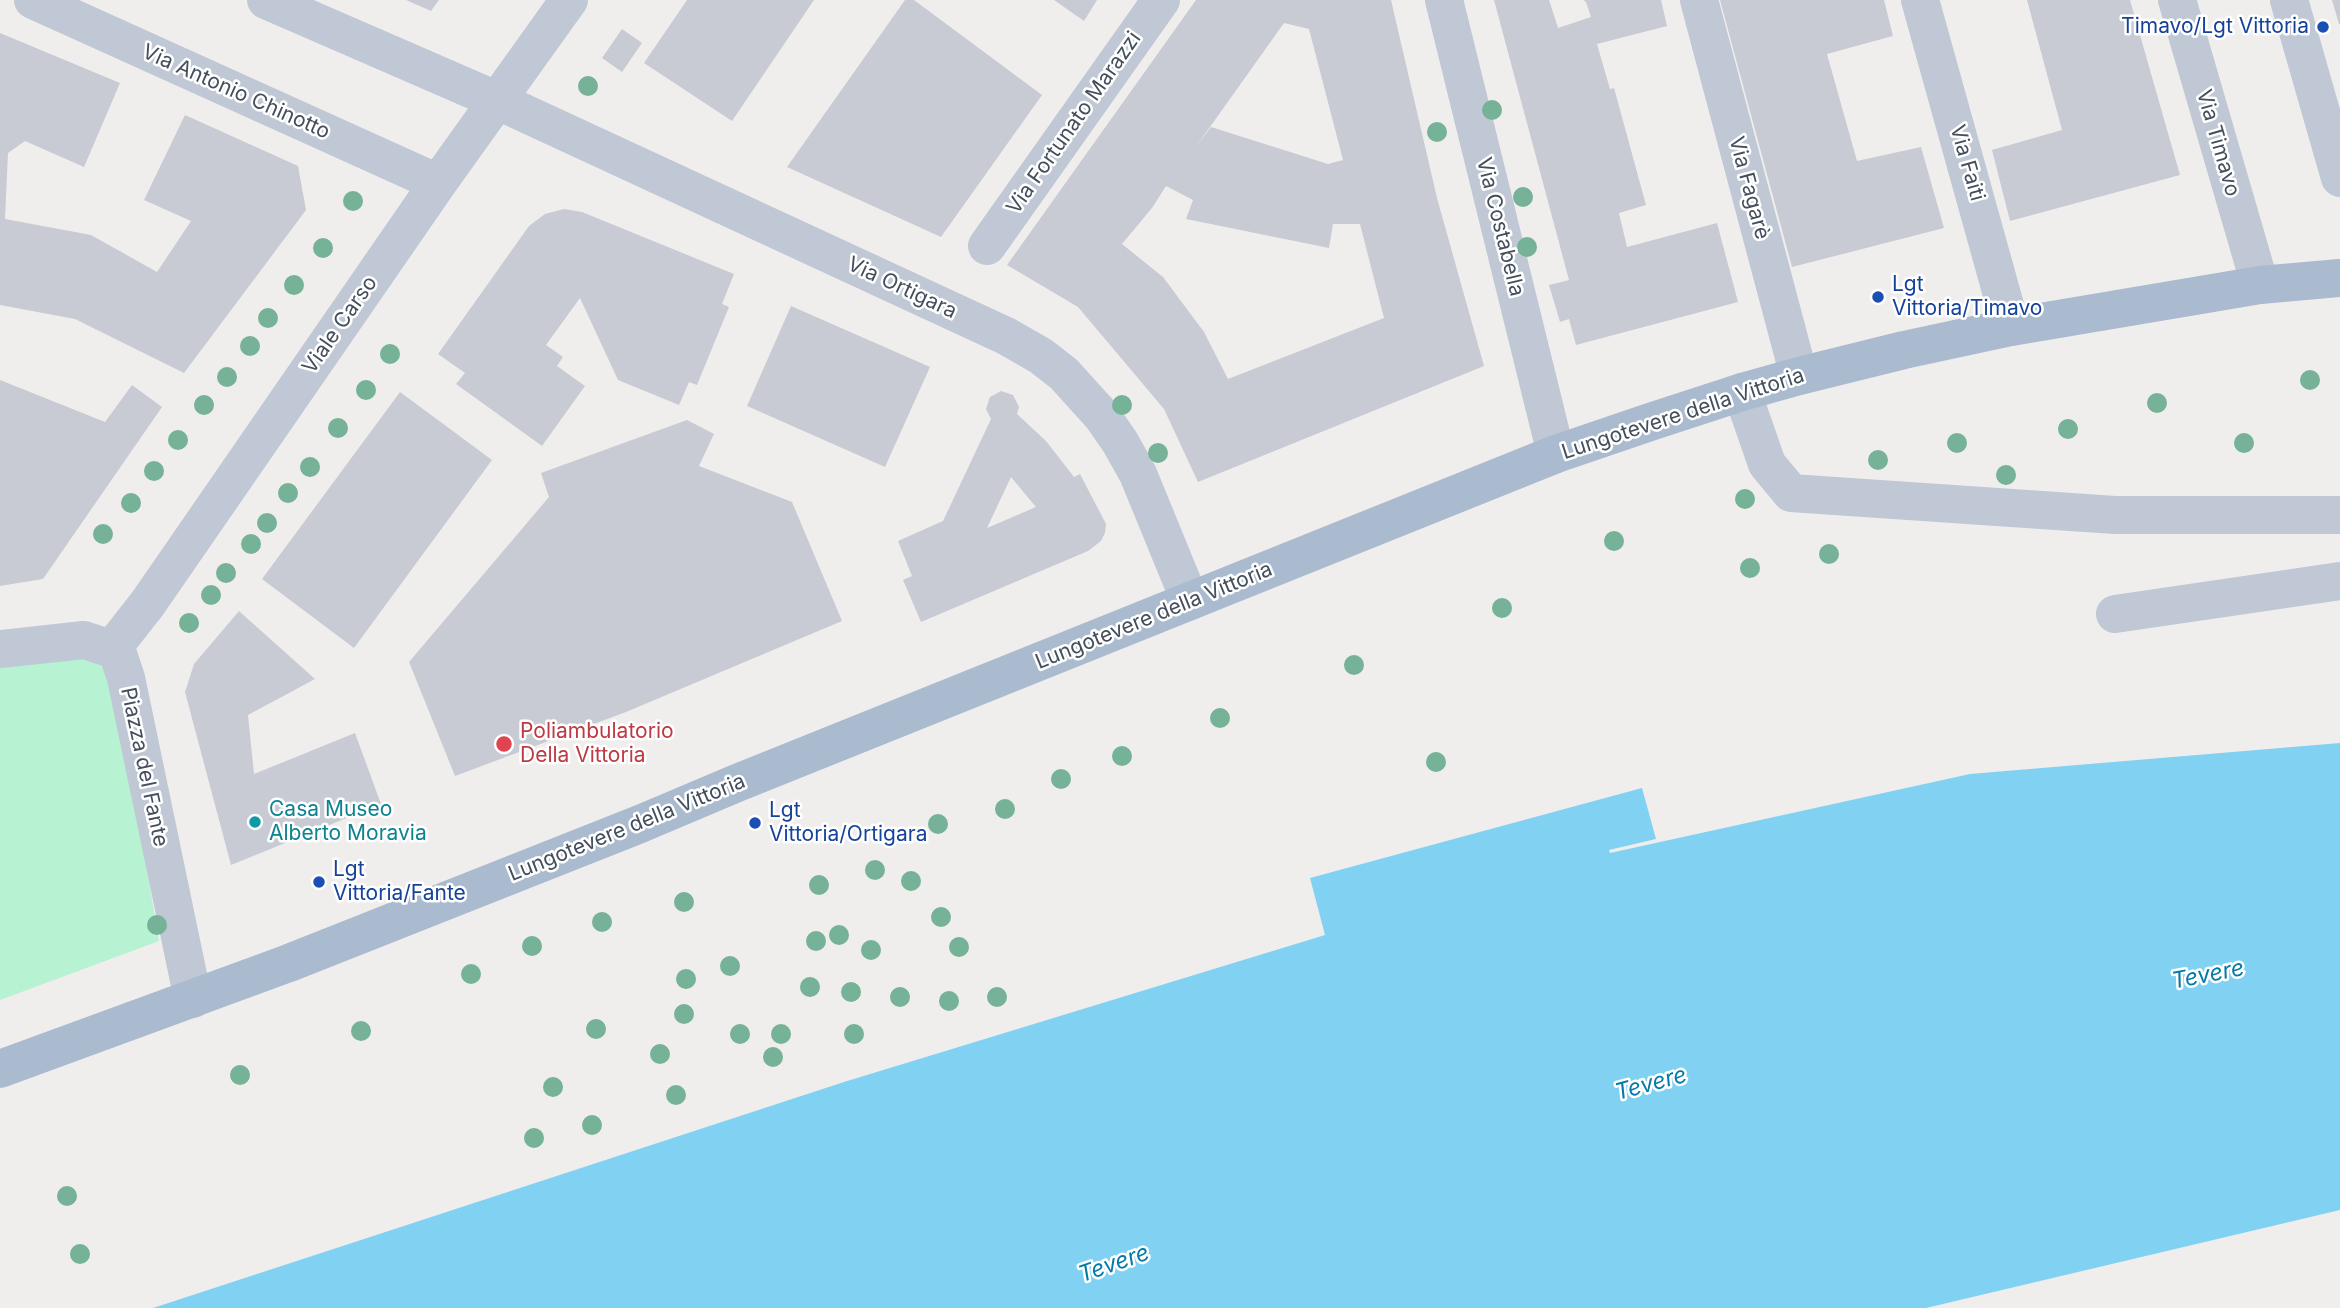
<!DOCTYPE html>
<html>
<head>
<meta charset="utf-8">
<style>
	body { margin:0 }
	canvas { display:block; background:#f0eded }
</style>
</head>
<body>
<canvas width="2340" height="1308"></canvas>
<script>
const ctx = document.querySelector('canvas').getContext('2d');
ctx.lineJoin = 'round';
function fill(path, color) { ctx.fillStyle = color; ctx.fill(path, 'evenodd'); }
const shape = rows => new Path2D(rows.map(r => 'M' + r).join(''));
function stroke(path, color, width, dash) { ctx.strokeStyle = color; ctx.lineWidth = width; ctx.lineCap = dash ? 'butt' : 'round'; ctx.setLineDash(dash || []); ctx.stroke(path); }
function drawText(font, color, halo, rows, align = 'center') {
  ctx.font = font + ' Inter,sans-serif'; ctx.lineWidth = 5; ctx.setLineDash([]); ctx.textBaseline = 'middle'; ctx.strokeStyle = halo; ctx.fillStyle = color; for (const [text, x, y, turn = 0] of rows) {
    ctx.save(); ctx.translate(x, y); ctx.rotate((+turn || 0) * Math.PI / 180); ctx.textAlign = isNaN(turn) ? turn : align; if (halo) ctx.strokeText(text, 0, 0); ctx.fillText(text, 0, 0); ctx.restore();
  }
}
fill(shape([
	[91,651,113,667,159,941,0,1000,0,662]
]), '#b7f2d2');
fill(shape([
	[2340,743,2340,1210,1926,1308,153,1308,844,1082,1325,935,1310,878,1642,788,1656,839,1609,850,1610,853,1970,774]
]), '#81d2f2');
fill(shape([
	[406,0,439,0,431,11],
	[687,0,814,0,732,121,644,63],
	[905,0,914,0,1042,95,941,237,787,167],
	[1054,0,1097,0,1084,21],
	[1196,0,1391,0,1437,198,1484,366,1198,482,1164,409,1078,307,1007,265],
	[1284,23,1309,29,1343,160,1328,164,1211,127,1195,148],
	[1166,186,1193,200,1186,219,1329,248,1333,224,1360,224,1384,318,1228,379,1204,332,1163,277,1122,244,1152,208],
	[1494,0,1549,0,1558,28,1591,17,1586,2,1583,0,1661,0,1667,26,1597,44,1610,89,1614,88,1646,205,1619,213,1627,247,1717,223,1738,302,1576,345,1569,319,1560,322,1549,285,1569,280],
	[1720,0,1884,0,1893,36,1827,54,1857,161,1921,147,1944,228,1792,267],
	[2027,0,2130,0,2180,175,2010,221,1992,150,2062,130],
	[2332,0,2340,0,2340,24,2339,24],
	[622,29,642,43,622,72,602,58],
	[0,33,120,83,84,167,25,141,8,153,5,219,91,235,157,272,191,221,144,200,185,115,298,166,306,210,184,373,75,319,0,305],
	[564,209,582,212,734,274,722,304,729,307,697,385,689,382,679,405,618,380,580,298,546,345,563,357,557,366,585,386,542,446,456,384,465,373,438,354,529,226,545,214],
	[791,306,930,367,885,467,747,406],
	[0,380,105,422,132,385,162,407,43,579,0,586],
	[1001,391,1013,395,1019,407,1017,414,1046,441,1074,477,1080,474,1106,524,1105,533,1101,541,1088,551,921,622,903,580,912,576,898,541,943,521,991,419,986,409,990,397],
	[1011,477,1036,507,987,528],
	[400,392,492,460,354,648,262,579],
	[687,420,714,434,699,466,792,502,842,621,626,712,455,776,409,662,549,497,541,473],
	[239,611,315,679,248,715,254,774,355,733,381,804,231,865,185,692,194,664]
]), '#c8cbd3');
stroke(shape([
	[33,0,438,183],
	[266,0,496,100,1006,336,1041,356,1064,374,1102,416,1120,442,1138,474,1190,601],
	[1444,0,1556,454],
	[1699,0,1799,376],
	[1920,0,2011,327],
	[2177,0,2260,285],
	[2289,0,2340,178],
	[987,246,1161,0],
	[1742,392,1767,464,1791,493,2115,515,2340,515],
	[2115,614,2340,581],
	[0,649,84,640,112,649,119,657,126,678,193,999],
	[112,649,148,603,438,183,569,0]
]), '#bfc8d4', 38);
stroke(shape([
	[0,1069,289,963,640,824,737,783,1556,454,1650,422,1742,392,1799,376,1904,350,2011,327,2260,285,2340,278]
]), '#aabacf', 38);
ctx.fillStyle = '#75b298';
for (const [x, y] of [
	[588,86],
	[1492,110],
	[1437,132],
	[1523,197],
	[353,201],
	[1527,247],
	[323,248],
	[294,285],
	[268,318],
	[250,346],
	[390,354],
	[227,377],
	[2310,380],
	[366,390],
	[2157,403],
	[204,405],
	[1122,405],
	[338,428],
	[2068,429],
	[178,440],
	[1957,443],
	[2244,443],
	[1158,453],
	[1878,460],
	[310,467],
	[154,471],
	[2006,475],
	[288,493],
	[1745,499],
	[131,503],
	[267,523],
	[103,534],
	[1614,541],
	[251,544],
	[1829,554],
	[1750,568],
	[226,573],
	[211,595],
	[1502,608],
	[189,623],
	[1354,665],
	[1220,718],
	[1122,756],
	[1436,762],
	[1061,779],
	[1005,809],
	[938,824],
	[875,870],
	[911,881],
	[819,885],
	[684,902],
	[941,917],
	[602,922],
	[157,925],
	[839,935],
	[816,941],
	[532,946],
	[959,947],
	[871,950],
	[730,966],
	[471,974],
	[686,979],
	[810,987],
	[851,992],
	[900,997],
	[997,997],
	[949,1001],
	[684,1014],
	[596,1029],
	[361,1031],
	[740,1034],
	[781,1034],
	[854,1034],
	[660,1054],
	[773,1057],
	[240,1075],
	[553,1087],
	[676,1095],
	[592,1125],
	[534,1138],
	[67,1196],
	[80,1254]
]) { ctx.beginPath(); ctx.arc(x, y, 10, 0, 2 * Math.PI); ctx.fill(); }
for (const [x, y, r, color] of [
	[2323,27,7,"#1a4fb4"],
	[1878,297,7,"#1a4fb4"],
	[504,744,9,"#e0444e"],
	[255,822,7,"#0f9aa8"],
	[755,823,7,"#1a4fb4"],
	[319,882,7,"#1a4fb4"]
]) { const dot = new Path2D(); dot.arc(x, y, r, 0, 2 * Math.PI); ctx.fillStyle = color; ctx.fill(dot); stroke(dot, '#fff', 2.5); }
drawText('21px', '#164399', '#fff', [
	["Timavo/Lgt Vittoria",2309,27,"right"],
	["Lgt",1892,285],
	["Vittoria/Timavo",1892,309],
	["Lgt",769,811],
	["Vittoria/Ortigara",769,835],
	["Lgt",333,870],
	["Vittoria/Fante",333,894]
], 'left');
drawText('21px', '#444f5c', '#fff', [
	["Via Antonio Chinotto",236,92,24],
	["Via Fortunato Marazzi",1074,123,-55],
	["Via Timavo",2218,143,74],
	["Via Faiti",1967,163,74],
	["Via Fagarè",1749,188,75],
	["Via Costabella",1500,227,76],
	["Via Ortigara",902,288,25],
	["Viale Carso",340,325,-55],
	["Lungotevere della Vittoria",1683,414,-18],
	["Lungotevere della Vittoria",1154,616,-22],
	["Piazza del Fante",144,767,78],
	["Lungotevere della Vittoria",627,828,-22]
]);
drawText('21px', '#be3a42', '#fff', [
	["Poliambulatorio",520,732],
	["Della Vittoria",520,756]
], 'left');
drawText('21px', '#0d838f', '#fff', [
	["Casa Museo",269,810],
	["Alberto Moravia",269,834]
], 'left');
drawText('italic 23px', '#037aa9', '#fff', [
	["Tevere",2208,975,-11],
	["Tevere",1651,1084,-15],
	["Tevere",1114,1264,-19]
]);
</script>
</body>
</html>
